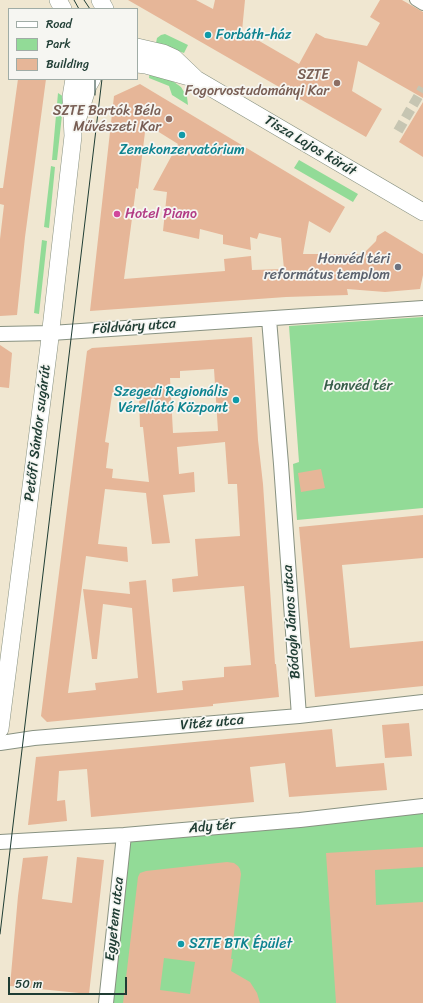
<!DOCTYPE html>
<html>
<head>
<meta charset="utf-8">
<style>
	body { margin:0 }
	#map { position:relative; width:423px; height:1003px; overflow:hidden; background:#f0e7d1; font-family:Sriracha,sans-serif }
	canvas { display:block }
	.legend { position:absolute; left:8px; top:8px; width:130px; height:72px; box-sizing:border-box; background:#f6f6f2; border:1px solid #a0aca6; margin:0; padding:5px 7px; list-style:none; font-size:12px; color:#1f3d34 }
	.legend li { display:flex; align-items:center; gap:8px; height:20px }
	.legend b { width:20px; border:1px solid #a0aca6 }
	.scale { position:absolute; left:8px; top:977px; width:119px; height:18px; box-sizing:border-box; border:2px solid #1f3d34; border-top:0; padding-left:5px; font-size:12px; line-height:14px; white-space:nowrap; color:#1f3d34; -webkit-text-stroke:3px #f6f6f2; paint-order:stroke }
</style>
</head>
<body>
<div id="map">
<canvas width="423" height="1003"></canvas>
<ul class="legend">
<li><b style="height:5px;background:#fff"></b>Road</li>
<li><b style="height:11px;background:#92db97"></b>Park</li>
<li><b style="height:11px;background:#e6b698"></b>Building</li>
</ul>
<div class="scale">50 m</div>
</div>
<script>
const ctx = document.querySelector('canvas').getContext('2d');
ctx.lineJoin = 'round';
function fill(path, color) { ctx.fillStyle = color; ctx.fill(path, 'evenodd'); }
const shape = rows => new Path2D(rows.map(r => 'M' + r).join(''));
function stroke(path, color, width, dash) { ctx.strokeStyle = color; ctx.lineWidth = width; ctx.lineCap = dash ? 'butt' : 'round'; ctx.setLineDash(dash || []); ctx.stroke(path); }
function drawText(font, color, halo, rows, align = 'center') {
  ctx.font = font + ' Sriracha,sans-serif'; ctx.lineWidth = 3.5; ctx.setLineDash([]); ctx.textBaseline = 'middle'; ctx.strokeStyle = halo; ctx.fillStyle = color; for (const [text, x, y, turn = 0] of rows) {
    ctx.save(); ctx.translate(x, y); ctx.rotate((+turn || 0) * Math.PI / 180); ctx.textAlign = isNaN(turn) ? turn : align; if (halo) ctx.strokeText(text, 0, 0); ctx.fillText(text, 0, 0); ctx.restore();
  }
}
fill(shape([
	[165,34,188,45,184,53,156,43,157,38,161,35],
	[150,70,167,77,181,87,187,97,188,105,172,95,169,86,149,78],
	[58,93,64,97,57,160,52,160],
	[299,160,358,194,353,202,294,168],
	[51,166,55,167,49,228,44,227],
	[42,240,47,241,39,314,34,313],
	[423,317,423,508,297,520,293,464,299,462,289,326],
	[423,805,423,1003,106,1003,124,835]
]), '#92db97');
fill(shape([
	[128,0,196,0,213,9,215,0,245,0,242,31,299,64,316,33,325,38,367,46,380,23,370,17,380,0,402,0,423,12,423,98,358,61,352,91,382,109,366,137],
	[18,79,46,79,25,237,17,315,0,316,0,239,4,205,0,204,0,188,3,188],
	[140,84,345,207,330,233,309,221,303,254,366,254,364,253,376,241,377,236,385,231,423,254,423,275,420,289,385,292,347,289,348,295,286,297,90,311,114,96],
	[146,124,178,144,153,190,167,192,163,231,199,239,200,229,223,235,223,244,251,250,250,237,257,239,259,233,281,238,284,269,252,270,251,256,224,259,225,271,124,279,136,188,138,189],
	[423,102,423,157,399,142],
	[252,337,258,440,263,484,275,664,276,664,279,697,213,704,213,706,47,722,41,716,87,351,92,348],
	[214,369,218,431,173,433,170,378,180,378,180,371],
	[112,395,139,398,140,427,143,427,149,482,112,478,113,469,106,468,109,443,105,442],
	[225,442,228,484,237,484,240,536,195,539,198,576,172,579,173,592,244,586,251,665,224,667,224,677,182,681,183,690,157,693,146,580,129,582,130,594,83,589,92,659,97,659,103,604,132,608,138,678,95,683,96,690,68,693,86,556,128,562,127,547,98,544,105,489,146,493,152,544,170,543,163,495,195,492,194,472,179,474,177,447],
	[0,345,12,353,9,388,0,387],
	[321,469,325,488,301,492,298,473],
	[423,515,423,558,342,565,350,648,423,641,423,686,315,697,299,527],
	[409,723,412,756,385,758,382,725],
	[332,729,336,767,384,763,387,790,289,797,285,763,250,767,254,802,91,817,87,769,59,771,57,801,65,800,67,821,28,825,36,757],
	[423,847,423,867,375,870,376,905,423,902,423,1003,336,1003,326,853],
	[48,856,42,899,72,903,77,857,104,860,89,994,10,986,18,896,23,858],
	[227,862,234,863,238,866,240,869,241,874,231,959,233,959,231,971,250,982,257,993,260,1003,123,1003,138,877,140,873,146,871],
	[164,958,195,962,190,994,160,990]
]), '#e6b698');
stroke(shape([
	[398,131,423,88]
]), '#c6c5b2', 10, [10, 5]);
const pedestrian = shape([
	[415,0,423,5]
]);
const minor = shape([
	[269,319,281,464,299,716],
	[0,334,51,333,423,308],
	[0,743,34,738,299,716,423,702],
	[0,842,124,835,300,820,423,806],
	[106,1003,124,835]
]);
const tertiary = shape([
	[58,0,63,9],
	[100,0,105,9],
	[137,47,163,53,174,58,196,79,423,212],
	[137,64,146,65,193,78],
	[76,124,88,86,92,79],
	[0,729,49,346,73,136,71,97,74,79]
]);
stroke(pedestrian, '#889282', 12);
stroke(minor, '#889282', 16);
stroke(tertiary, '#889282', 18);
stroke(pedestrian, '#fff', 10);
stroke(minor, '#fff', 14);
stroke(tertiary, '#fff', 17);
stroke(shape([
	[74,0,79,9],
	[84,0,90,9],
	[95,95,95,79],
	[0,934,102,79]
]), '#1f3d34', 1);
for (const [x, y, r, color] of [
	[208,35,4,"#0f9aa8"],
	[337,83,4,"#8d6e63"],
	[169,119,4,"#8d6e63"],
	[182,135,4,"#0f9aa8"],
	[117,214,4,"#d1479c"],
	[398,267,4,"#6b7280"],
	[236,400,4,"#0f9aa8"],
	[181,944,4,"#0f9aa8"]
]) { const dot = new Path2D(); dot.arc(x, y, r, 0, 2 * Math.PI); ctx.fillStyle = color; ctx.fill(dot); stroke(dot, '#f6f6f2', 1.5); }
drawText('14px', '#0d838f', '#f6f6f2', [
	["Forbáth-ház",216,35],
	["Zenekonzervatórium",182,150,"center"],
	["Szegedi Regionális",228,392,"right"],
	["Vérellátó Központ",228,408,"right"],
	["SZTE BTK Épület",189,944]
], 'left');
drawText('14px', '#785e54', '#f6f6f2', [
	["SZTE",329,75],
	["Fogorvostudományi Kar",329,91],
	["SZTE Bartók Béla",161,111],
	["Művészeti Kar",161,127]
], 'right');
drawText('14px', '#1f3d34', '#f6f6f2', [
	["Tisza Lajos körút",310,146,31],
	["Földváry utca",134,327,-4],
	["Petőfi Sándor sugárút",38,433,-83],
	["Bódogh János utca",292,622,-94],
	["Vitéz utca",212,723,-5],
	["Ady tér",212,827,-5],
	["Egyetem utca",115,919,-84]
]);
drawText('14px', '#b23c85', '#f6f6f2', [
	["Hotel Piano",125,214]
], 'left');
drawText('14px', '#5b616d', '#f6f6f2', [
	["Honvéd téri",390,259],
	["református templom",390,275]
], 'right');
drawText('14px', '#365d48', '#f6f6f2', [
	["Honvéd tér",358,386]
]);
</script>
</body>
</html>
